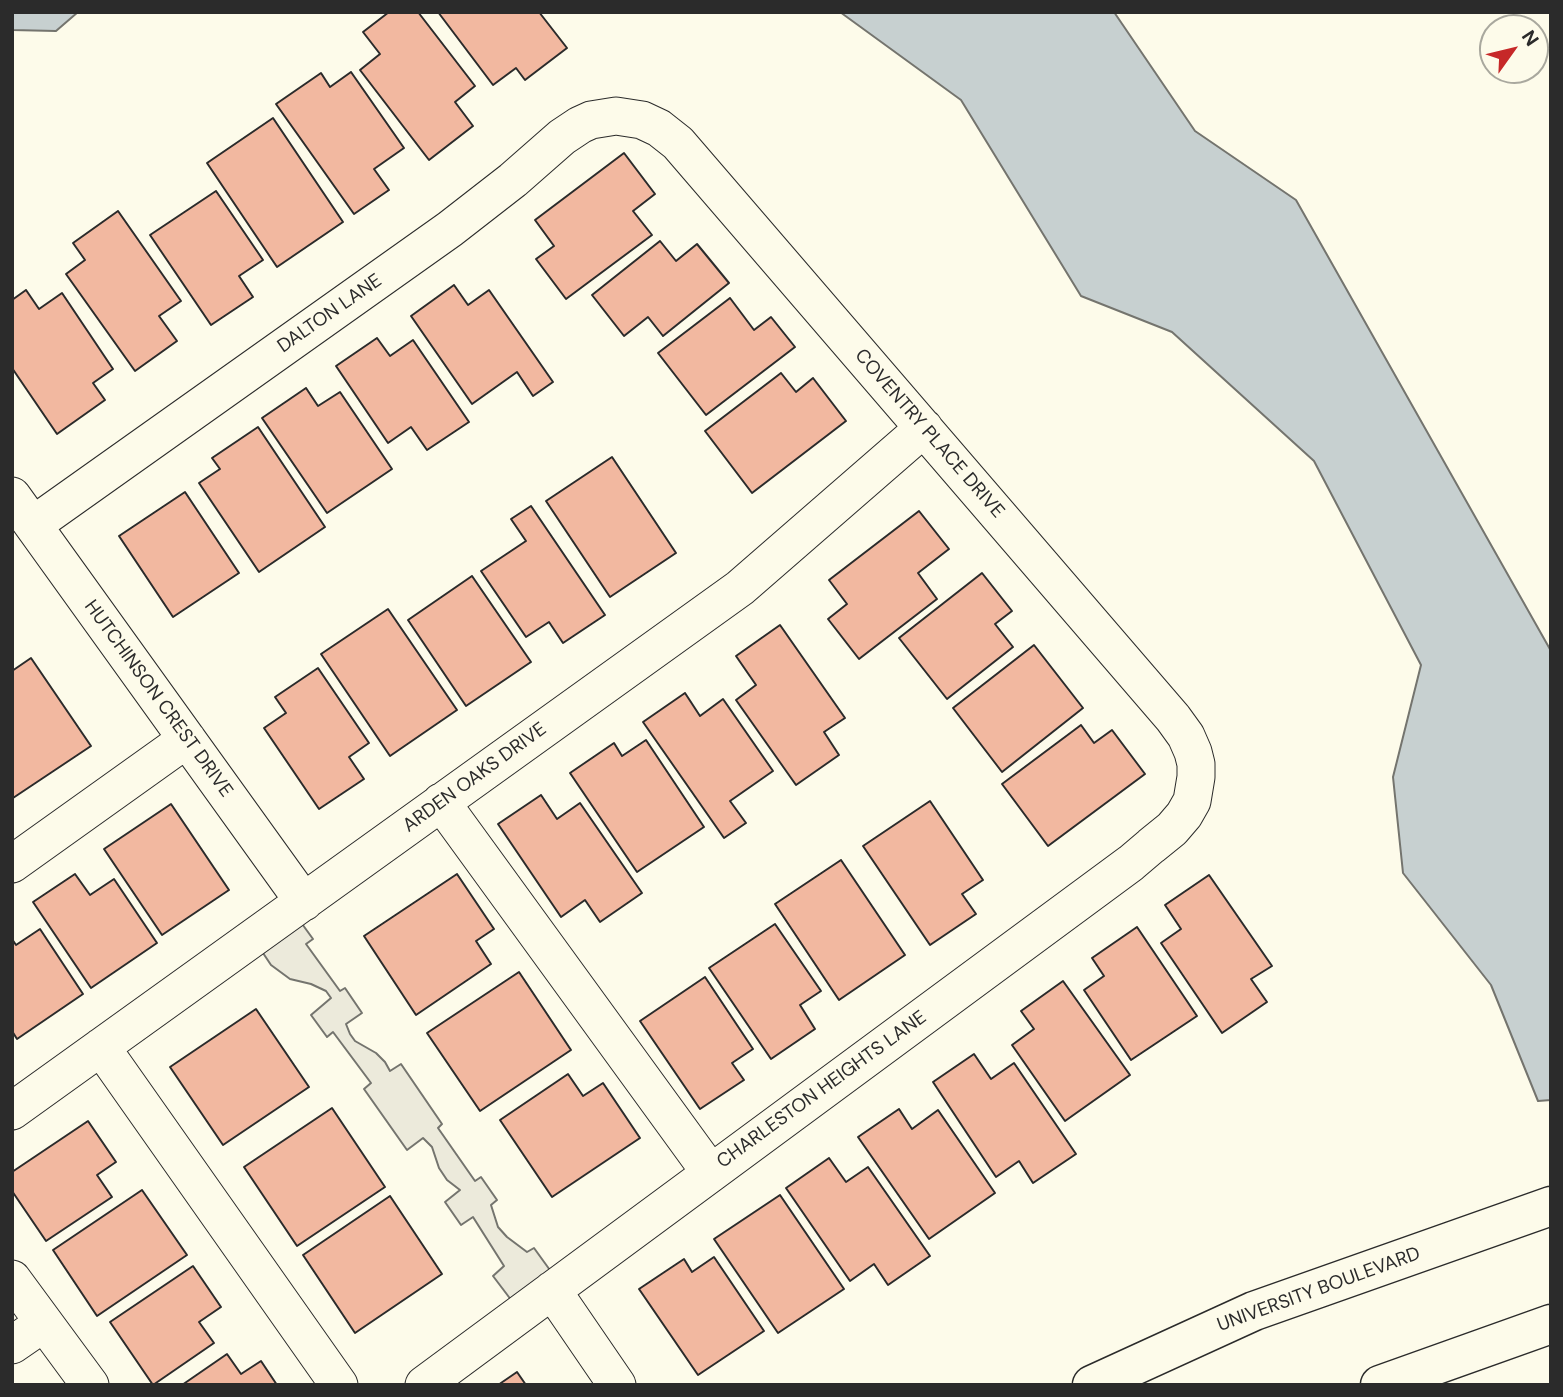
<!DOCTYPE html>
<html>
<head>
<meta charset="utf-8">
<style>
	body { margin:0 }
	#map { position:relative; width:1563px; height:1397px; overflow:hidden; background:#fdfbea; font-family:"DM Sans",sans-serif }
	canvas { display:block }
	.frame { position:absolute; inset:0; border:14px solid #2b2b2b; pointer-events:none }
	.north { position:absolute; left:1479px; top:14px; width:70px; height:70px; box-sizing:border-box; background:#fdfbea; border:2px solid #a9a89e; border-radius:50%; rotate:56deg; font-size:19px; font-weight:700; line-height:28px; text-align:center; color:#2b2b2b }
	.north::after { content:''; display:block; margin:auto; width:24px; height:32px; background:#c62828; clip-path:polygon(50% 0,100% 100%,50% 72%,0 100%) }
</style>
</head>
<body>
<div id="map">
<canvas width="1563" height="1397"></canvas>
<div class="frame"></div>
<div class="north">N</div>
</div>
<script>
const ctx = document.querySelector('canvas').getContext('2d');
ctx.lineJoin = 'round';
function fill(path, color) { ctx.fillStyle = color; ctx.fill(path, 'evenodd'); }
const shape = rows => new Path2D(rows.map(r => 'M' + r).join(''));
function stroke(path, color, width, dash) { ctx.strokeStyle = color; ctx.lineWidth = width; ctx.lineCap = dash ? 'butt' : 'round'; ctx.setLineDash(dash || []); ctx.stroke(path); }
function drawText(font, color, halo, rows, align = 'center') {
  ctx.font = font + ' "DM Sans",sans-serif'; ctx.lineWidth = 5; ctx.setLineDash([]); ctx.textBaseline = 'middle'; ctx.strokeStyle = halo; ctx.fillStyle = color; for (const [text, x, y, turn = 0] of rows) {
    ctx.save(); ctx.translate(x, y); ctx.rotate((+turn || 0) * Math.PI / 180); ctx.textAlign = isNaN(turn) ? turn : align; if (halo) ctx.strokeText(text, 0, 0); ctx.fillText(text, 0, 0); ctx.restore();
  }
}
const parking = shape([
	[292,910,313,939,306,944,340,991,345,988,362,1013,346,1024,350,1034,355,1041,376,1053,385,1062,390,1071,401,1064,442,1124,438,1128,475,1181,481,1177,497,1200,491,1205,498,1227,507,1237,527,1252,534,1248,560,1284,521,1313,493,1276,504,1266,473,1217,461,1225,445,1202,460,1190,447,1180,439,1168,432,1147,423,1138,407,1150,364,1089,371,1083,333,1032,327,1037,311,1015,331,998,326,991,311,984,290,979,271,965,253,938,292,910]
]);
fill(parking, '#eceadb');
stroke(parking, '#74746e', 2);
const water = shape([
	[12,12,78,12,56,31,12,30,12,12],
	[840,12,1114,12,1195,131,1296,200,1551,651,1551,1100,1538,1101,1491,985,1403,873,1393,777,1421,665,1314,461,1172,332,1081,296,961,100,840,12]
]);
fill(water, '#c7d0d0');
stroke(water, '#74746e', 2);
const building = shape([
	[389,12,418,12,475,86,455,102,473,126,429,160,360,70,380,54,363,32,389,12],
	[438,12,539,12,567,48,525,80,516,68,493,85,438,12],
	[351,72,404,148,374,169,389,190,354,214,276,104,321,73,330,87,351,72],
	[273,118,343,222,277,267,207,163,273,118],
	[624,153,655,194,633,211,652,235,566,299,536,259,554,246,535,220,624,153],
	[216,191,263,260,239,276,253,297,211,325,150,235,216,191],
	[118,211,181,301,159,316,177,341,135,371,66,274,85,260,73,243,118,211],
	[660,241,676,261,697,244,729,283,663,336,648,317,624,336,592,295,660,241],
	[454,285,468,305,489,290,553,382,533,396,517,372,472,404,411,316,454,285],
	[26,290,39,309,62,293,113,369,93,383,105,400,57,434,12,368,12,300,26,290],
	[730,298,754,330,771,317,795,347,706,415,658,353,730,298],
	[377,338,390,356,413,340,469,422,427,450,411,427,388,443,336,366,377,338],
	[781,373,796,392,813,378,846,421,752,493,705,431,781,373],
	[306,388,318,406,340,392,392,469,327,513,262,418,306,388],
	[258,427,325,527,259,572,199,483,220,469,212,458,258,427],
	[612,457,676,553,610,597,546,501,612,457],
	[185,492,239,573,173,617,119,536,185,492],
	[531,506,605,615,563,643,549,622,526,637,481,571,526,541,511,519,531,506],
	[919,511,949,549,918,573,937,599,859,659,828,619,847,604,829,580,919,511],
	[982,573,1012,611,995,624,1013,647,947,699,899,638,982,573],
	[472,576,531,662,466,706,408,620,472,576],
	[388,609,457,710,390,756,321,654,388,609],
	[780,625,845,718,824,732,839,755,796,785,736,700,756,685,736,656,780,625],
	[1034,645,1083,708,1002,772,953,708,1034,645],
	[31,658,91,746,13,798,12,671,31,658],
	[318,668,369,743,349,757,364,779,319,809,264,728,286,713,275,697,318,668],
	[685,693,700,716,723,699,773,771,730,801,746,823,724,838,643,722,685,693],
	[1081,725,1094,743,1112,730,1145,774,1048,846,1002,784,1081,725],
	[646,740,704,827,637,872,570,773,614,743,622,756,646,740],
	[541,795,557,819,580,803,642,893,600,922,585,900,561,917,498,824,541,795],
	[930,801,983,880,962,894,976,914,930,945,863,846,930,801],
	[171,804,229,890,162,935,104,849,171,804],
	[841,860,905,955,839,1000,775,904,841,860],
	[75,874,90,895,114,879,157,943,91,988,33,902,75,874],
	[457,874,494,929,476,941,491,964,416,1015,364,936,457,874],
	[1209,875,1272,966,1251,979,1267,1002,1222,1033,1161,943,1181,929,1165,905,1209,875],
	[775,924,821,991,800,1005,815,1029,771,1059,709,968,775,924],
	[1137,927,1197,1016,1131,1060,1084,990,1104,976,1092,958,1137,927],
	[40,929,83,994,17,1039,12,1031,12,939,16,945,40,929],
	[519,972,571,1050,480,1111,427,1033,519,972],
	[705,977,753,1049,732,1063,744,1080,700,1109,640,1021,705,977],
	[1063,981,1130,1075,1065,1121,1012,1045,1034,1029,1021,1011,1063,981],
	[256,1009,309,1087,223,1145,170,1067,256,1009],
	[974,1054,991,1079,1014,1063,1076,1154,1033,1183,1019,1161,996,1177,933,1082,974,1054],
	[568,1074,583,1096,603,1083,640,1138,552,1197,500,1120,568,1074],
	[332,1108,385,1187,297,1246,244,1167,332,1108],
	[899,1109,912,1129,938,1110,995,1193,929,1239,858,1137,899,1109],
	[88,1121,116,1162,97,1175,112,1197,46,1241,12,1191,12,1172,88,1121],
	[829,1158,846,1182,868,1167,930,1256,888,1285,874,1264,850,1281,786,1188,829,1158],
	[142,1190,187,1255,97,1316,53,1250,142,1190],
	[780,1195,844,1289,778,1333,714,1239,780,1195],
	[390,1196,442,1274,355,1333,303,1255,390,1196],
	[714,1257,764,1331,698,1375,639,1289,684,1259,692,1272,714,1257],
	[193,1266,221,1307,199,1322,214,1343,153,1385,110,1322,193,1266],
	[227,1354,241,1374,261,1361,277,1385,182,1385,227,1354],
	[517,1372,526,1385,498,1385,517,1372]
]);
fill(building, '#f2b8a0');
stroke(building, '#2b2b2b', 2);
const minor = shape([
	[12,496,304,902],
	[33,525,450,229,513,180,562,137,580,125,591,120,616,116,642,120,659,128,678,143,1173,718,1186,736,1193,752,1196,764,1196,777,1192,801,1184,815,1172,829,1151,846,1131,863,424,1385],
	[441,802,710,1172],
	[12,864,187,739],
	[101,1047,339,1385],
	[12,1111,740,588,924,428],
	[12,1279,90,1385],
	[552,1290,617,1385],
	[12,1345,44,1323]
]);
const major = shape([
	[1092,1385,1254,1311,1551,1206],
	[1380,1385,1551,1324]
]);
stroke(minor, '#2b2b2b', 39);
stroke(major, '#2b2b2b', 41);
stroke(minor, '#fdfbea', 37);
stroke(major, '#fdfbea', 38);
drawText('19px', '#2b2b2b', '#fdfbea', [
	["DALTON LANE",330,314,-35],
	["COVENTRY PLACE DRIVE",929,434,49],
	["HUTCHINSON CREST DRIVE",158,699,54],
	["ARDEN OAKS DRIVE",475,778,-36],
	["CHARLESTON HEIGHTS LANE",822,1090,-36],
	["UNIVERSITY BOULEVARD",1319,1290,-20]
]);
</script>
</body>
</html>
